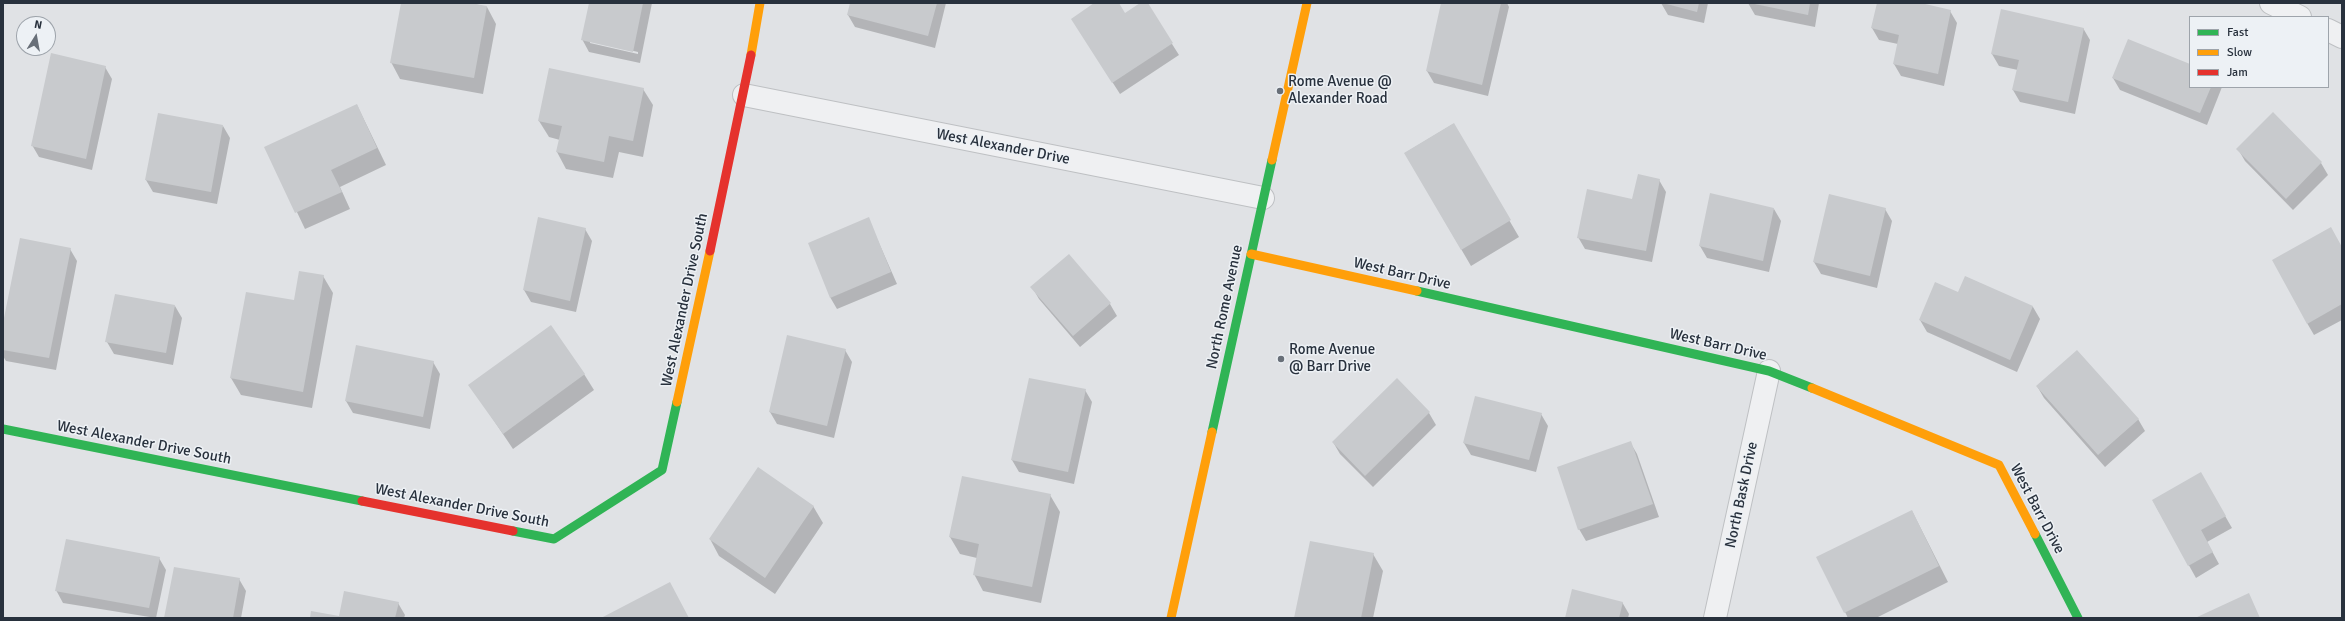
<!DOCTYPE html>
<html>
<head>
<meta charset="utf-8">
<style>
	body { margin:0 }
	#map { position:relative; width:2345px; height:621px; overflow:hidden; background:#e0e2e5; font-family:Signika,sans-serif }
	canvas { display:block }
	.frame { position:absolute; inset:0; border:4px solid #28313d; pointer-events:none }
	.legend { position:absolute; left:2189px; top:16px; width:140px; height:72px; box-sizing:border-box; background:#edf1f5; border:1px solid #9ea4ab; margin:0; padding:5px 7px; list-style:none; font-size:12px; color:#28313d }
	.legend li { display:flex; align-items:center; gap:8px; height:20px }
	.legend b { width:20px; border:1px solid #9ea4ab }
	.north { position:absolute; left:16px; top:16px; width:40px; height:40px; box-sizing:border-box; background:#edf1f5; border:1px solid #9ea4ab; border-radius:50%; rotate:11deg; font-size:11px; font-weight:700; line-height:16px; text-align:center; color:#28313d }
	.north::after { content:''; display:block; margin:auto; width:14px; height:18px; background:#686f78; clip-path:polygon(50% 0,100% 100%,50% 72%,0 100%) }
</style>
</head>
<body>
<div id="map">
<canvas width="2345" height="621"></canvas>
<div class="frame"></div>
<ul class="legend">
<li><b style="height:5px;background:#30b455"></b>Fast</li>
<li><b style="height:5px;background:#ff9f0a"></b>Slow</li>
<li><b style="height:5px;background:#e5322d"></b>Jam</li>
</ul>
<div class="north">N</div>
</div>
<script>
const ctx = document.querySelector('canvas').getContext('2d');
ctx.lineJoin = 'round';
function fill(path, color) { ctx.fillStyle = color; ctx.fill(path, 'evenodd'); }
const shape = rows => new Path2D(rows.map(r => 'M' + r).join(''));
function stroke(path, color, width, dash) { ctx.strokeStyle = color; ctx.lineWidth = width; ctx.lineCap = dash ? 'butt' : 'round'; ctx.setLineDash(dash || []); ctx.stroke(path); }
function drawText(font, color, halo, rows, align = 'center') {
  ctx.font = font + ' Signika,sans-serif'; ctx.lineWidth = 3; ctx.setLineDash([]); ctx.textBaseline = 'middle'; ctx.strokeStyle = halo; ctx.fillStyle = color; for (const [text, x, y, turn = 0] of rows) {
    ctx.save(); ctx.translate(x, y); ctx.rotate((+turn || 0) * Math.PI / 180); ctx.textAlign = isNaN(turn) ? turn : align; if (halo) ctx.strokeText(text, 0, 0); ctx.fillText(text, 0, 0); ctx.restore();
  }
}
fill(shape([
	[402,3,471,3,487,7,496,24,483,94,400,79,391,62],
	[590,3,652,3,640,63,589,52,582,39],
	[590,41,638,52,638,54,590,43],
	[851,3,946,3,935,48,855,27,848,15],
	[1096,3,1117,3,1125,14,1142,3,1146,3,1179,55,1120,94,1072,19],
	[1442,3,1507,3,1509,7,1488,96,1434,83,1427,71],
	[1661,3,1708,3,1704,23,1668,15],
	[1748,3,1819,3,1815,27,1755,15],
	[1878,3,1916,3,1950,11,1957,23,1944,86,1901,76,1894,64,1898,44,1879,40,1872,28],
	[2083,28,2090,40,2075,114,2020,102,2013,90,2018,70,1999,66,1992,54],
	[2190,65,2190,87,2222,87,2207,125,2120,90,2113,78],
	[105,67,112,79,92,170,39,157,32,145],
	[643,89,653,105,643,157,619,152,613,178,566,169,557,152,560,140,549,137,539,121],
	[357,105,386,165,340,187,350,209,305,229,266,147],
	[1453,124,1519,237,1471,266,1405,153],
	[223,126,230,138,217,204,153,192,146,180],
	[2238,149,2321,163,2328,175,2293,210,2245,161],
	[1659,180,1666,192,1652,262,1585,249,1578,237],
	[1774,209,1781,221,1769,272,1707,258,1700,246],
	[1885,209,1892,221,1877,288,1821,274,1814,262],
	[868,218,897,284,837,309,830,297],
	[585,229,592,241,576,312,531,302,524,290],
	[2342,248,2342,320,2314,335,2307,323],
	[70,249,77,261,56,370,6,361,3,356,3,329],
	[323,276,333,293,312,408,241,395,231,378,295,302],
	[1966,277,2033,307,2040,319,2017,372,1927,332,1920,320,1959,293],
	[1032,287,1110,304,1117,316,1080,347,1039,299],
	[175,306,182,318,173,365,114,354,107,342],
	[845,350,852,362,834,438,777,424,770,412],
	[433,362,440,374,430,429,353,413,346,401],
	[584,374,594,390,513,449,470,385],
	[1397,379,1429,413,1436,425,1373,487,1340,454,1333,442],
	[2037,386,2138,419,2145,431,2105,467,2044,398],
	[1085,390,1092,402,1074,484,1019,472,1012,460],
	[1541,414,1548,426,1536,472,1471,455,1464,443],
	[1630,442,1637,454,1659,517,1586,541,1579,529],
	[2201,474,2232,528,2207,542,2219,564,2196,578,2153,501],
	[963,477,1050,495,1060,512,1041,603,983,591,974,574,977,558,960,554,950,537],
	[813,506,823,523,775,594,719,556,710,539],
	[1912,511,1948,582,1876,618,1848,618,1845,612],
	[1373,554,1383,571,1373,618,1295,618],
	[159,558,166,570,156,618,63,603,56,590],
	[239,579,246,591,241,618,165,618],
	[1622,602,1629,614,1628,618,1566,618],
	[398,603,405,615,404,618,311,618,339,618]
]), '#0003');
fill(shape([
	[401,3,469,3,487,6,474,78,390,63],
	[589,3,643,3,633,52,581,40],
	[850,3,937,3,928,36,847,15],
	[1094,3,1119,3,1125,13,1140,3,1148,3,1173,43,1112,83,1071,19],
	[1441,3,1501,3,1482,85,1426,71],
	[1663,3,1699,3,1697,12],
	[1750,3,1810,3,1808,15],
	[1877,3,1921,3,1951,10,1938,74,1893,64,1899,35,1871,28],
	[2001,9,2084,28,2068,102,2012,90,2019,60,1991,54],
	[2128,39,2190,64,2190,87,2211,87,2200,113,2112,78],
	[51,53,106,66,86,159,31,146],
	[549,68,644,88,633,141,609,136,604,162,556,152,562,126,538,121],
	[357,104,377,148,331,170,342,192,295,213,264,147],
	[2273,112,2322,162,2286,199,2236,149],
	[158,113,223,125,211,192,145,180],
	[1454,123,1511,220,1461,250,1404,153],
	[1638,174,1660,179,1646,251,1577,238,1587,189,1632,199],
	[1710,193,1774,208,1763,261,1699,246],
	[1829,194,1886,208,1870,276,1813,262],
	[538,217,586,228,570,301,523,290],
	[869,217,891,272,830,298,808,243],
	[2331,227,2342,247,2342,304,2307,324,2272,260],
	[20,238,71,248,49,358,3,350,3,323],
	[1069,254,1111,303,1073,336,1030,287],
	[299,271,324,275,303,392,230,378,246,292,294,300],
	[1965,276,2033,306,2010,360,1919,320,1935,282,1958,292],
	[115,294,175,305,166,353,105,342],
	[551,325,585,374,503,434,468,385],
	[787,335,846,349,827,426,769,412],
	[356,345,434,361,423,417,345,401],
	[2077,350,2139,419,2098,455,2036,386],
	[1029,378,1086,389,1068,472,1011,460],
	[1397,378,1430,412,1365,476,1332,442],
	[1475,396,1542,413,1529,460,1463,443],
	[1631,441,1653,504,1578,530,1557,467],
	[758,467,814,506,765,578,709,539],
	[2201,472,2226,516,2201,530,2213,552,2188,566,2152,500],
	[962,476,1051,494,1032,587,973,575,979,544,949,537],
	[1912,510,1939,566,1844,613,1816,557],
	[66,539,160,557,149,608,55,591],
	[1310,541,1374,553,1361,618,1294,618],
	[174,567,240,578,233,618,164,618],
	[670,582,689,618,601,618],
	[1572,589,1623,602,1619,618,1565,618],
	[344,591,399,602,395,618,310,618,311,611,339,616],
	[2249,593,2260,618,2195,618]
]), '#c8cacd');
const street = shape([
	[2271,3,2300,17],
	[2328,30,2342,37],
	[744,95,1263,198],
	[1715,618,1769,371]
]);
stroke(street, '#bec0c3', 24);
stroke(street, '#eff0f2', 22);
stroke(shape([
	[1417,291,1769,371,1812,388],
	[3,429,362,501],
	[1212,432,1272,160],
	[513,531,554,539,662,470,677,402],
	[2035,534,2078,618]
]), '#30b455', 9);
stroke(shape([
	[751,55,760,3],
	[1272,160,1307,3],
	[1251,254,1417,291],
	[1812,388,1999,465,2035,534],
	[677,402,710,251],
	[1171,618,1212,432]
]), '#ff9f0a', 9);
stroke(shape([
	[710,251,751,55],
	[362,501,513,531]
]), '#e5322d', 9);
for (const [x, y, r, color] of [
	[1280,91,4,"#686f78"],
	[1281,359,4,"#686f78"]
]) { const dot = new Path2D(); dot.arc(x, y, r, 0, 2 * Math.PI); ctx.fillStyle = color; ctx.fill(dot); stroke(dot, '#edf1f5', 1.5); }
drawText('15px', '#28313d', '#edf1f5', [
	["Rome Avenue @",1288,82],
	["Alexander Road",1288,99],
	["Rome Avenue",1289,350],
	["@ Barr Drive",1289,367]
], 'left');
drawText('15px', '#28313d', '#edf1f5', [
	["West Alexander Drive",1003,147,11],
	["West Barr Drive",1402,274,13],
	["West Alexander Drive South",685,300,-78],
	["North Rome Avenue",1225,307,-78],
	["West Barr Drive",1718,345,13],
	["West Alexander Drive South",144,443,11],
	["North Bask Drive",1742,495,-78],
	["West Alexander Drive South",462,506,11],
	["West Barr Drive",2037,509,62]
]);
</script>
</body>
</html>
